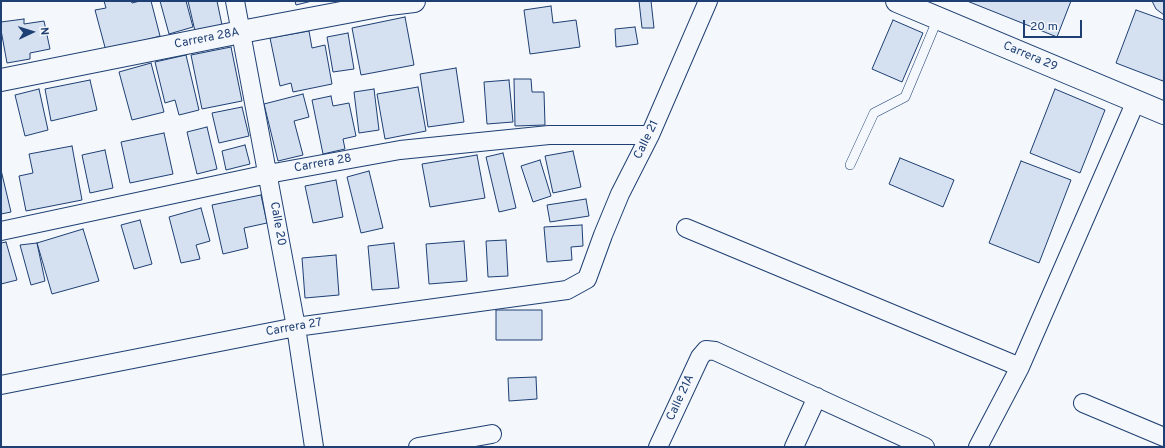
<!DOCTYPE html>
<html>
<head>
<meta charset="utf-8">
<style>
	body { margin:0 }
	#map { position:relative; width:1165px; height:448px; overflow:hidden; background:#f4f7fb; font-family:Overpass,sans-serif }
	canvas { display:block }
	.frame { position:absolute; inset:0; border:2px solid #1d3f73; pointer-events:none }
	.north { position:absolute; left:12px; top:12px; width:40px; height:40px; -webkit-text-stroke:3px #f4f7fb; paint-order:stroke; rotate:86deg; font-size:11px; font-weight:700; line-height:16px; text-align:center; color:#1d3f73 }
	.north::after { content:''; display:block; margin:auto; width:14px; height:18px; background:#1d3f73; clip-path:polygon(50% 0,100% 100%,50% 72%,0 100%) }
	.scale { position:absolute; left:1023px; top:20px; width:59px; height:18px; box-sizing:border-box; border:2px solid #1d3f73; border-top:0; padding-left:5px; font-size:12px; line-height:14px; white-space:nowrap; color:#1d3f73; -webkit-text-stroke:3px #f4f7fb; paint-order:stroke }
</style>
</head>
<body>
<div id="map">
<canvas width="1165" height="448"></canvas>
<div class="frame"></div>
<div class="north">N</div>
<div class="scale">20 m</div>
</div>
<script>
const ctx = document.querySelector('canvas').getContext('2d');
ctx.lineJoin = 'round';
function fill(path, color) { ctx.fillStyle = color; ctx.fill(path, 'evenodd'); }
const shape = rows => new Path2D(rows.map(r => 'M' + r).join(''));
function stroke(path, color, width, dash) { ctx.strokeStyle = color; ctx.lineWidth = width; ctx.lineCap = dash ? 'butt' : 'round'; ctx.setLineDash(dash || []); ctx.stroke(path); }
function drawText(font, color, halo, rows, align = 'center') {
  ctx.font = font + ' Overpass,sans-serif'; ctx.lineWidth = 3; ctx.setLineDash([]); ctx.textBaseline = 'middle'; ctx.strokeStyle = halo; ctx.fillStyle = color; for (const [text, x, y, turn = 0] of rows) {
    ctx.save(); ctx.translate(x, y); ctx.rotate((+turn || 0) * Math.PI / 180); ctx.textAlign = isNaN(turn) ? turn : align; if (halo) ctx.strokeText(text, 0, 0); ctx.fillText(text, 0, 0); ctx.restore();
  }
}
const building = shape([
	[104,1,131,1,132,3,140,1,151,1,160,36,106,51,95,10,106,8,104,1],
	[160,1,186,1,193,27,169,34,160,1],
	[188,1,217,1,222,25,195,31,188,1],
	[295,1,312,1,296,5,295,1],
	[639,1,651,1,654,28,642,28,639,1],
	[967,1,1071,1,1057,37,967,1],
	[1152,1,1164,1,1164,15,1156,9,1152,1],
	[551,6,553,23,576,20,580,47,530,54,524,10,551,6],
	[1136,10,1164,20,1164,77,1163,81,1116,63,1136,10],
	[405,17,414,65,361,75,352,28,405,17],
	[24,19,24,24,44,21,50,49,30,53,30,59,7,63,1,30,1,22,24,19],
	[893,20,923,33,902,82,872,69,893,20],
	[635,27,638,44,616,47,615,29,635,27],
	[309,31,312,48,325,45,332,84,293,92,291,83,280,86,270,38,309,31],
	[348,33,354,69,333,72,327,37,348,33],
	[231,47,242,101,202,109,191,55,231,47],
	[186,55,199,110,179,115,175,100,165,103,155,62,186,55],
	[151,63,164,112,132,120,119,72,151,63],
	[456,68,464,122,428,127,420,74,456,68],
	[514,79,531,79,532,92,544,92,545,125,515,126,514,79],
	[90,80,97,110,51,121,45,89,90,80],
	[509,80,513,122,487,124,484,82,509,80],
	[418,87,426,131,385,139,377,94,418,87],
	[39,89,48,130,25,136,15,95,39,89],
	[374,89,379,130,359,133,354,92,374,89],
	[1055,89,1105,110,1080,173,1030,153,1055,89],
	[303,94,309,117,294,121,303,155,278,161,264,104,303,94],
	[331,96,333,106,349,103,356,136,343,139,345,149,323,154,312,100,331,96],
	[242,107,249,136,219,143,212,113,242,107],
	[207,127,217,169,197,174,187,132,207,127],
	[164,133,173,174,130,183,121,142,164,133],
	[245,145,250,164,226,170,222,151,245,145],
	[72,146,82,200,26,211,19,176,33,173,29,154,72,146],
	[105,150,113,188,90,193,82,155,105,150],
	[573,151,581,187,553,193,545,156,573,151],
	[503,153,516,208,499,212,486,157,503,153],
	[477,155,485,198,430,207,422,164,477,155],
	[900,158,954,180,943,207,889,184,900,158],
	[540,160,551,196,533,202,521,166,540,160],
	[1021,161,1071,180,1039,263,989,243,1021,161],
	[1,170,11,212,1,214,1,170],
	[369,171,383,228,361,233,347,177,369,171],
	[336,180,343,217,313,223,305,186,336,180],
	[261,195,267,223,244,228,248,248,223,254,212,205,261,195],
	[586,199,589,216,550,222,547,205,586,199],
	[201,208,210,241,196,245,200,259,181,263,169,217,201,208],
	[140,220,152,264,134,269,121,225,140,220],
	[582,225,583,246,571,247,572,260,547,262,544,227,582,225],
	[83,229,99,281,52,294,37,243,83,229],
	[506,240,508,276,488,277,486,241,506,240],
	[464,241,467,281,429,284,426,244,464,241],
	[6,242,17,280,1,284,1,243,6,242],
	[37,243,45,281,31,285,20,245,37,243],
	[394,243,399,288,372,290,368,246,394,243],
	[336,255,339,295,305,298,302,258,336,255],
	[496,310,542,310,542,340,496,340,496,310],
	[536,377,537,399,509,401,508,378,536,377]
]);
fill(building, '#d5e0f0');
stroke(building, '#1d3f73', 1);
const lane = shape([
	[850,165,874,113,905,97,938,18]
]);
const street = shape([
	[235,1,296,327,314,447],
	[686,228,1020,367],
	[1,231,268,174,400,150,549,135,650,135],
	[1,385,296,327,567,290,587,279,603,235,620,194,650,135,708,1],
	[1083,403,1164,437],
	[418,447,492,434],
	[658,447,700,357,706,350,715,351,925,447],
	[794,447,817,397],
	[978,447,1020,367,1136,101]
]);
const secondary = shape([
	[897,1,1164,113],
	[1,80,241,32,389,4,414,1]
]);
stroke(lane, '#1d3f73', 10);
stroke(street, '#1d3f73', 20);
stroke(secondary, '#1d3f73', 24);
stroke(lane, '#f4f7fb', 9);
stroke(street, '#f4f7fb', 18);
stroke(secondary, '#f4f7fb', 22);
drawText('12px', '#1d3f73', '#f4f7fb', [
	["Carrera 28A",207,39,-11],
	["Carrera 29",1030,57,23],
	["Calle 21",647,140,-64],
	["Carrera 28",323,164,-10],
	["Calle 20",277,224,80],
	["Carrera 27",294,328,-10],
	["Calle 21A",681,398,-65]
]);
</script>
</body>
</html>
